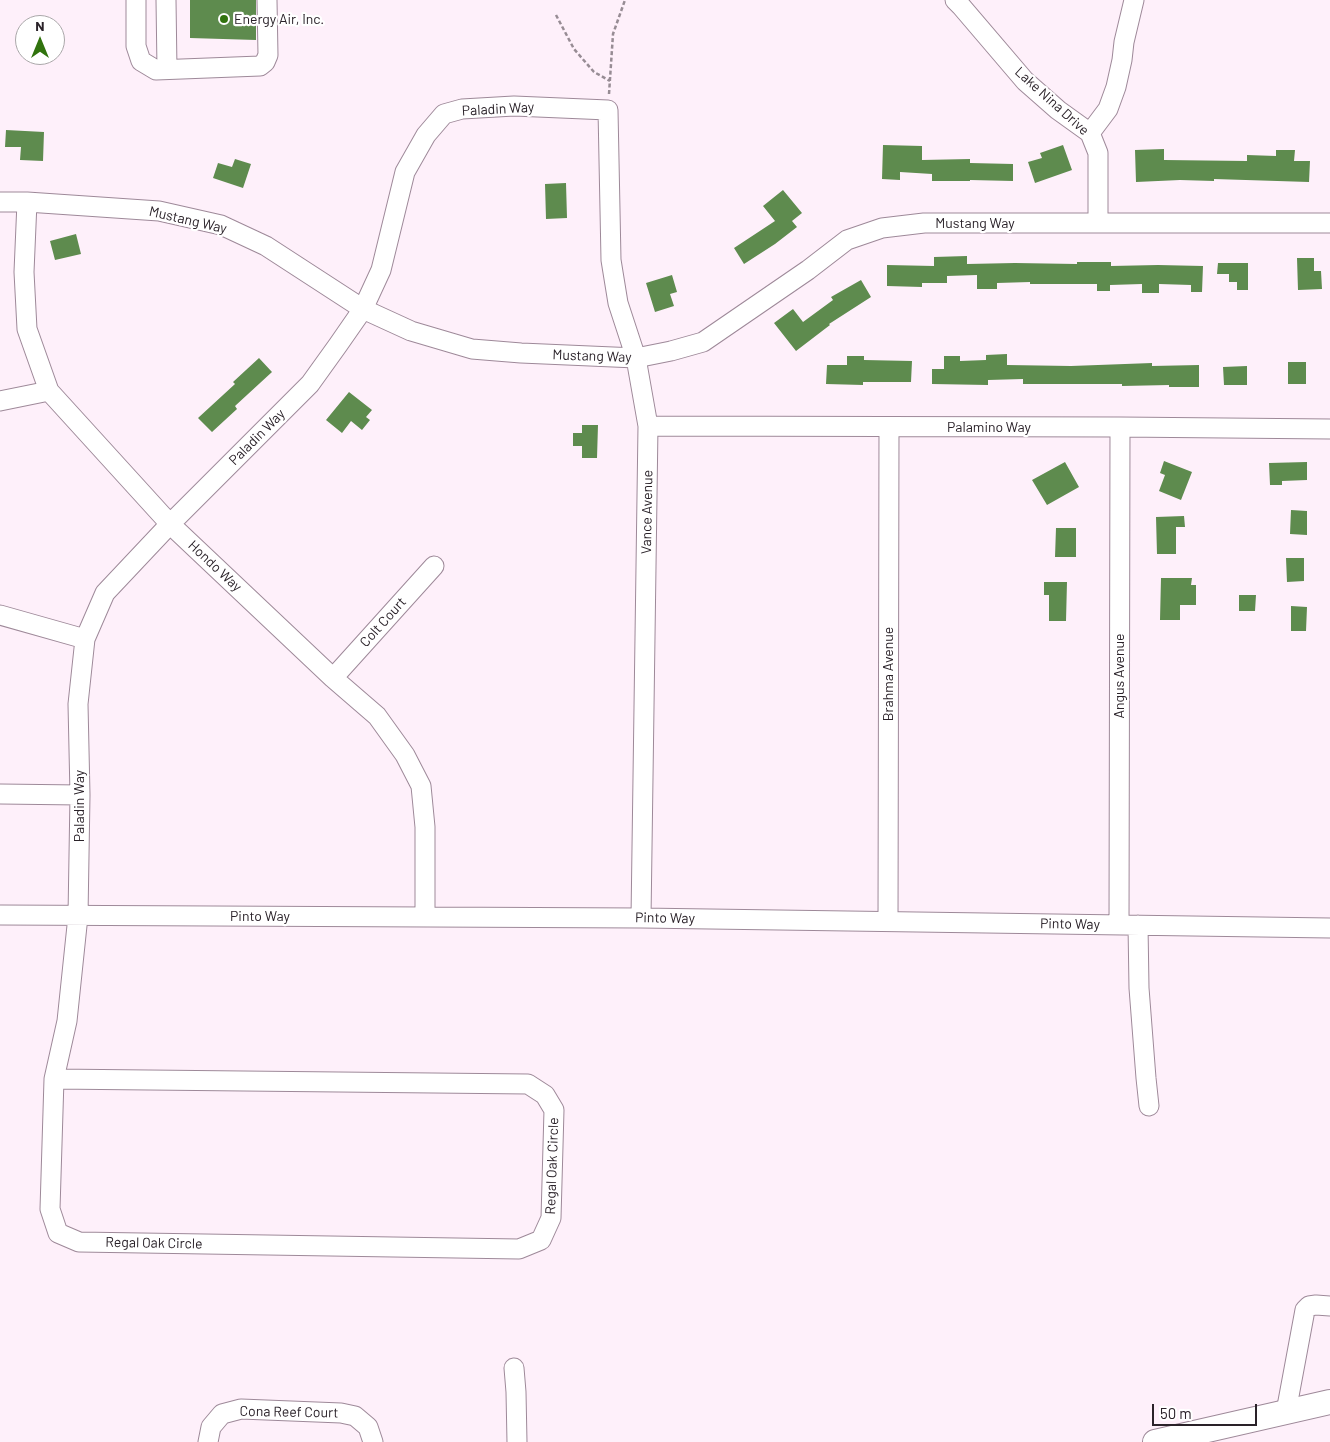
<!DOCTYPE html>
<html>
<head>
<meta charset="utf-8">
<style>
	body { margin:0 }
	#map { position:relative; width:1330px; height:1442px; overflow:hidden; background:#fef0fa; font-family:Barlow,sans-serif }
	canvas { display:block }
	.north { position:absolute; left:15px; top:15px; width:50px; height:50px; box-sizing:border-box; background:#fff; border:1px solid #aaa7a9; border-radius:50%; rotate:0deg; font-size:14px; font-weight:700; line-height:20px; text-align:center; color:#2a2229 }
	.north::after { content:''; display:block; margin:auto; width:18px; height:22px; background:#31730e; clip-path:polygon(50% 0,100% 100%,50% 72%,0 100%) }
	.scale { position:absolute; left:1152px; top:1404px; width:105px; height:22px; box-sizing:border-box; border:2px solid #2a2229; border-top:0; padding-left:6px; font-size:15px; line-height:18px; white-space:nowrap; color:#2a2229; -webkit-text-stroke:4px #fff; paint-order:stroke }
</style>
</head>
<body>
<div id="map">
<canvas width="1330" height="1442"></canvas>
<div class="north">N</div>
<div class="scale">50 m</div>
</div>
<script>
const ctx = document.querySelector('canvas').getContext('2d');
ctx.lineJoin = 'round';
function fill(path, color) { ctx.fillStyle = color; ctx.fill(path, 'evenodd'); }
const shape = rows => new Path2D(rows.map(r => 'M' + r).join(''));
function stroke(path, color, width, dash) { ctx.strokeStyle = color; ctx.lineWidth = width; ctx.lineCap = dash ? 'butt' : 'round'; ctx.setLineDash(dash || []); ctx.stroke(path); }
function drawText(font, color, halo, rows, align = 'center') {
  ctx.font = font + ' Barlow,sans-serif'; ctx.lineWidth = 4.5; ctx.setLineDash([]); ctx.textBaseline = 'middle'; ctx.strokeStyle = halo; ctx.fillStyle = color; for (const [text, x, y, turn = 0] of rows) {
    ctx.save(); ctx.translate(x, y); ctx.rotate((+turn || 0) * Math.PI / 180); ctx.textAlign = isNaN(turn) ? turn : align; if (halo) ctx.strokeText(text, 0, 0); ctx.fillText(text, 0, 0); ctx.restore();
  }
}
fill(shape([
	[190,0,256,0,256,40,190,38],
	[6,130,44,132,43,161,20,160,21,147,5,147],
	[883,145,922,146,922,160,970,159,970,163,1013,164,1013,181,970,180,970,181,932,181,932,174,900,172,900,180,882,179],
	[1063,145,1072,170,1035,183,1028,162,1042,158,1040,153],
	[1164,149,1164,160,1247,161,1247,155,1276,156,1276,150,1295,150,1294,161,1310,161,1309,182,1214,179,1214,181,1180,180,1136,182,1135,150],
	[235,159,251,164,243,188,213,178,218,163,232,167],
	[566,183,567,218,546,219,545,184],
	[783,190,802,213,792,221,797,227,775,244,744,264,734,248,775,221,763,206],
	[76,234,81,254,55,260,50,241],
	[967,256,967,264,1015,263,1077,264,1077,262,1111,262,1111,266,1158,265,1203,266,1202,292,1191,292,1191,285,1159,284,1159,293,1142,293,1142,284,1110,285,1110,291,1097,291,1097,284,1030,284,1030,282,997,283,997,289,977,289,977,275,947,276,947,283,922,283,922,287,887,286,887,265,934,266,934,257],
	[1297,258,1314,258,1314,271,1321,271,1322,289,1298,290],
	[1218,263,1248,263,1248,290,1237,290,1237,282,1229,282,1229,274,1217,274],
	[672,275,677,292,670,294,674,306,655,312,646,283],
	[861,280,871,297,829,324,830,325,796,351,774,323,793,309,803,322,833,300,831,297],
	[1007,354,1007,365,1071,366,1152,363,1152,366,1199,365,1199,387,1169,387,1169,385,1122,386,1122,384,1023,384,1023,379,988,380,988,385,932,384,932,369,944,369,944,356,960,356,960,361,986,360,986,355],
	[847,356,864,356,864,360,912,361,911,382,863,382,863,385,826,384,827,365,847,365],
	[259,358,272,372,235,406,237,409,212,432,198,418,235,384,233,382],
	[1288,362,1306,362,1306,384,1288,384],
	[1247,366,1247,385,1224,385,1223,367],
	[349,392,372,410,366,417,370,420,362,430,351,421,342,433,326,420],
	[582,425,598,425,597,458,582,458,582,446,573,446,573,433,582,433],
	[1164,461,1192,472,1181,500,1159,491,1165,475,1160,473],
	[1065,462,1079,487,1047,505,1032,480],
	[1307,462,1307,480,1282,481,1282,485,1270,485,1269,463],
	[1291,510,1307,511,1307,535,1290,534],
	[1184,516,1185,527,1176,527,1176,554,1157,554,1156,517],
	[1056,528,1076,528,1076,557,1055,557],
	[1286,558,1304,558,1304,581,1287,582],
	[1161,578,1192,578,1191,585,1196,585,1196,605,1180,605,1180,620,1160,620],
	[1044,582,1067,582,1066,621,1049,621,1049,595,1044,595],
	[1239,595,1256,595,1255,611,1239,611],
	[1291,606,1307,607,1306,631,1291,631]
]), '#5e8b4e');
const minor = shape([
	[136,0,136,46,141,61,156,70,260,66,265,62,268,55,267,0],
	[166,0,167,69],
	[955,0,961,6,1025,81,1058,110,1090,133,1098,153,1098,223],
	[1090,133,1108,109,1116,87,1122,60,1124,42,1134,0],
	[0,202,27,202,159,211,221,225,266,246,363,309,411,331,472,349,521,353,636,358,671,351,703,342,808,270,847,240,882,228,924,223,1330,223],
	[27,202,24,272,27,329,49,391,170,524,333,678,377,716,405,755,421,786,425,827,425,916],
	[0,401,49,391],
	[648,426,1120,427,1330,429],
	[0,615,85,639],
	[333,678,434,566],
	[0,794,80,795],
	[0,915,641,918,1330,928],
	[888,921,889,427],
	[1119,924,1120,427],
	[1138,925,1139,988,1146,1078,1149,1106],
	[54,1079,528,1084,545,1095,554,1110,551,1218,541,1240,519,1249,79,1242,58,1233,50,1209,54,1079,67,1021,78,916,80,795,78,704,85,639,105,593,170,524,310,384,338,345,363,309,381,270,405,172,426,135,444,114,462,109,514,106,608,110,611,260,618,303,636,358,648,426,641,918],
	[514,1368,516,1392,517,1442],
	[1286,1412,1305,1310,1309,1306,1316,1305,1330,1306],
	[208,1442,211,1427,222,1414,241,1409,341,1413,355,1416,368,1427,373,1442]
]);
const major = shape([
	[1155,1442,1330,1402]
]);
stroke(minor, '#9e8999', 21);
stroke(major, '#9e8999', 26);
stroke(shape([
	[556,15,574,49,594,72,610,81],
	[609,94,613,34,625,0]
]), '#978c94', 2.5, [4, 2.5]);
stroke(minor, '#fff', 19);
stroke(major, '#fff', 24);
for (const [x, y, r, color] of [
	[224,19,5,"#31730e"]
]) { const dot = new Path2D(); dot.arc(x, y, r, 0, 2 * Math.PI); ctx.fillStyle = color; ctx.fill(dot); stroke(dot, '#fff', 2); }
drawText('14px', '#2a2229', '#fff', [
	["Energy Air, Inc.",234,19]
], 'left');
drawText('14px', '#2a2229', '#fff', [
	["Lake Nina Drive",1052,101,42],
	["Paladin Way",498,109,-3],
	["Mustang Way",188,220,13],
	["Mustang Way",975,223],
	["Mustang Way",592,356,2],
	["Palamino Way",989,427],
	["Paladin Way",257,437,-45],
	["Vance Avenue",647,512,-89],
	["Hondo Way",215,566,43],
	["Colt Court",383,622,-48],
	["Brahma Avenue",888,674,-90],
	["Angus Avenue",1119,676,-90],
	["Paladin Way",79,806,-90],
	["Pinto Way",260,916],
	["Pinto Way",665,918,1],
	["Pinto Way",1070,924,1],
	["Regal Oak Circle",552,1166,-88],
	["Regal Oak Circle",154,1243,1],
	["Cona Reef Court",289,1412,1]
]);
</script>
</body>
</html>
